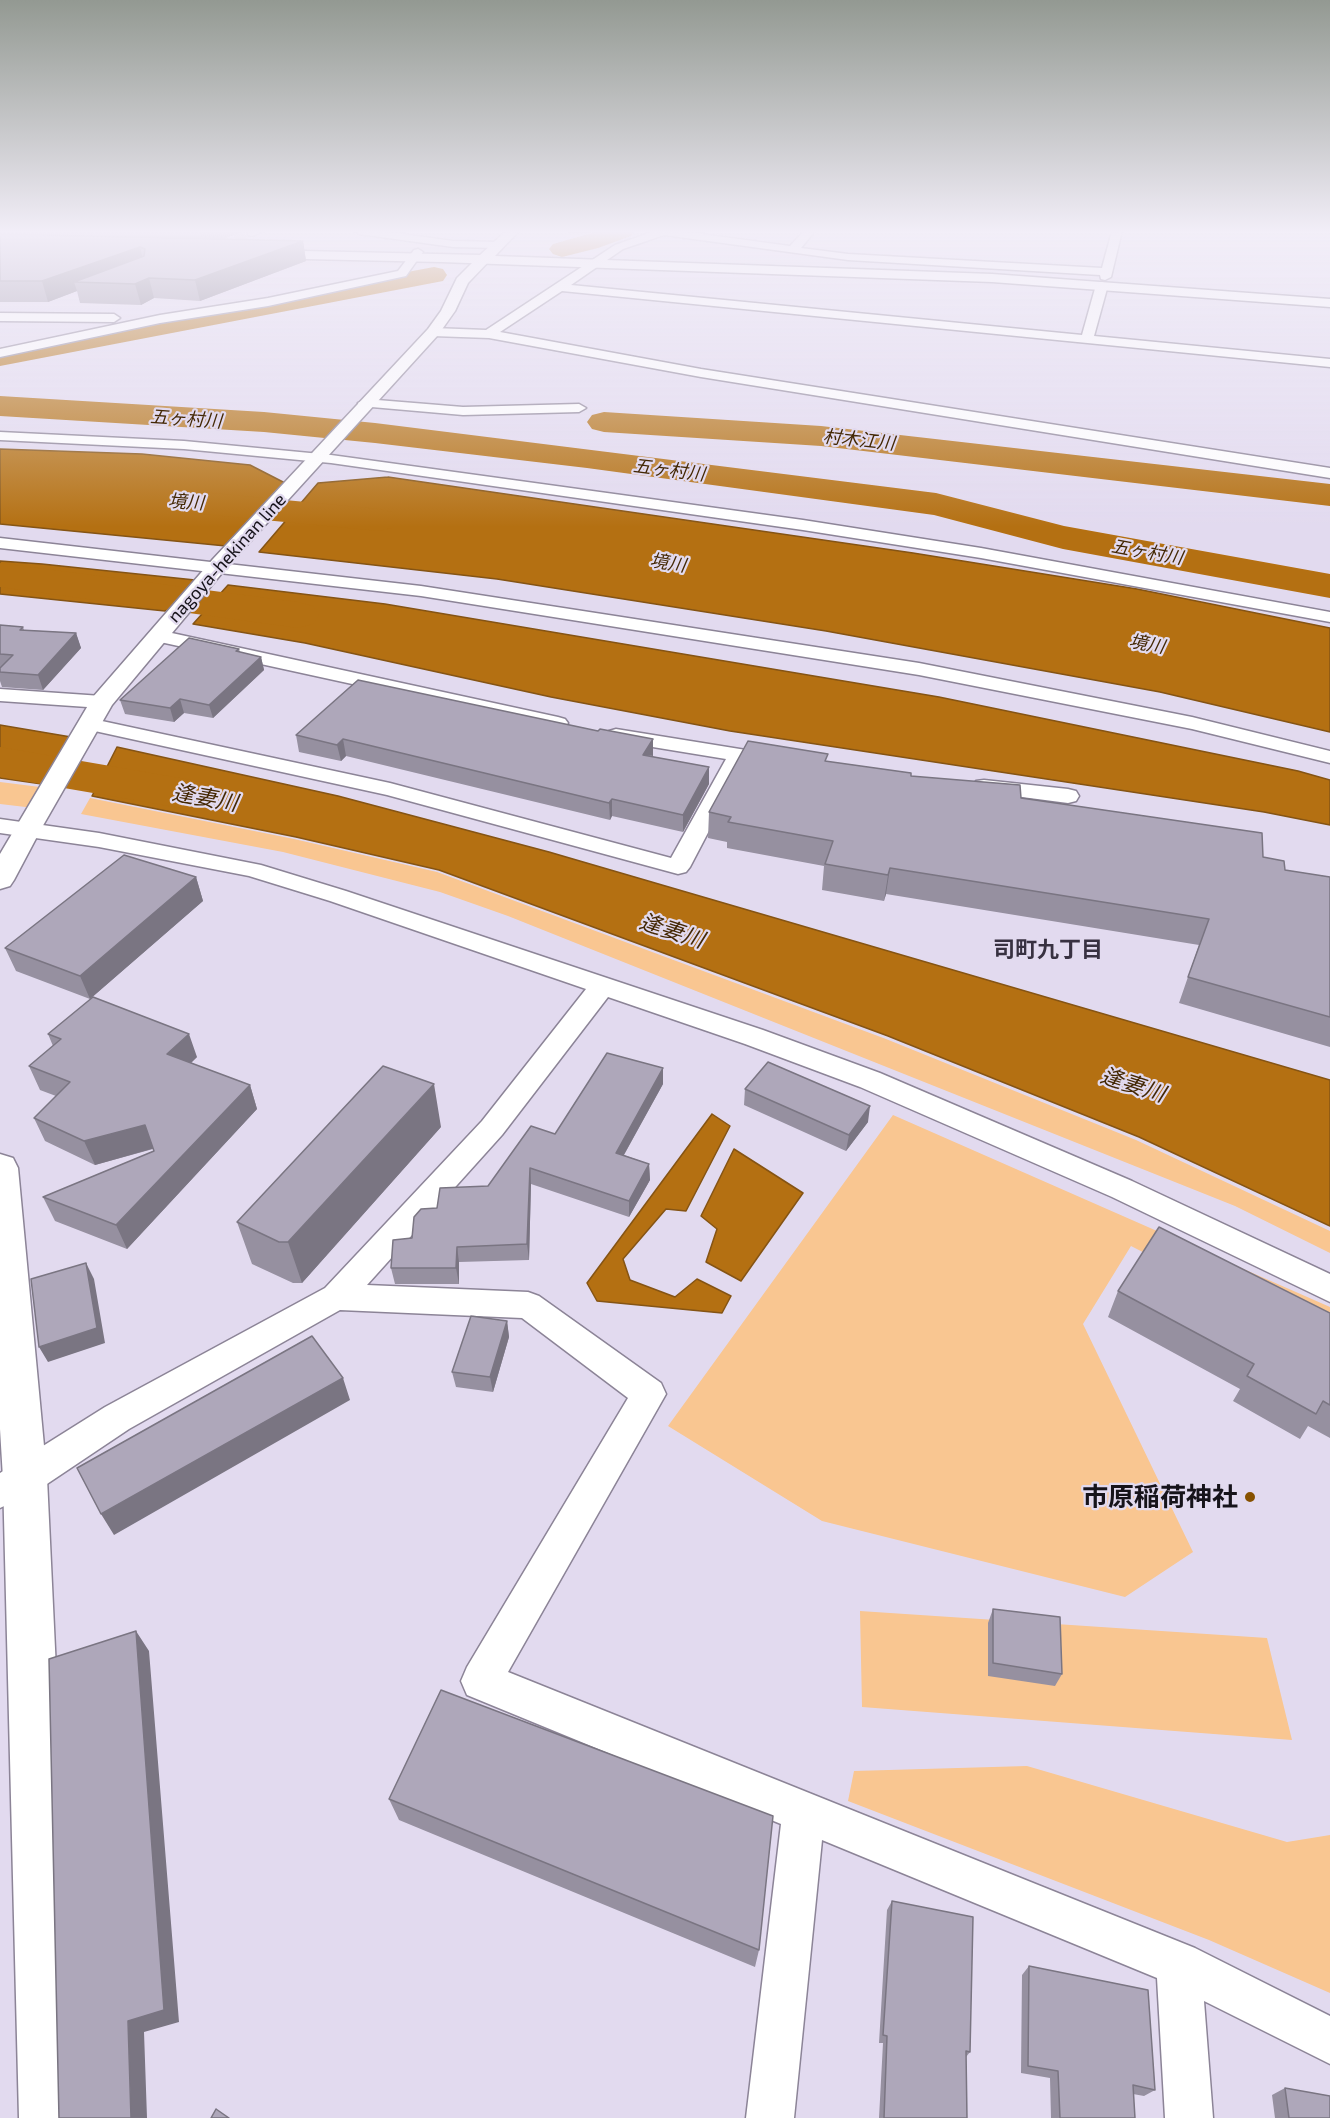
<!DOCTYPE html>
<html>
<head>
<meta charset="utf-8">
<style>
	body { margin:0 }
	canvas { display:block; background:#e2daef }
</style>
</head>
<body>
<canvas width="1330" height="2118"></canvas>
<script>
const ctx = document.querySelector('canvas').getContext('2d');
ctx.lineJoin = 'round';
function fill(path, color) { ctx.fillStyle = color; ctx.fill(path, 'evenodd'); }
const shape = rows => new Path2D(rows.map(r => 'M' + r).join(''));
function stroke(path, color, width, dash) { ctx.strokeStyle = color; ctx.lineWidth = width; ctx.lineCap = dash ? 'butt' : 'round'; ctx.setLineDash(dash || []); ctx.stroke(path); }
function drawText(font, color, halo, rows, align = 'center') {
  ctx.font = font + ' "Exo 2","Noto Sans JP",sans-serif'; ctx.lineWidth = 4.5; ctx.setLineDash([]); ctx.textBaseline = 'middle'; ctx.strokeStyle = halo; ctx.fillStyle = color; for (const [text, x, y, turn = 0] of rows) {
    ctx.save(); ctx.translate(x, y); ctx.rotate((+turn || 0) * Math.PI / 180); ctx.textAlign = isNaN(turn) ? turn : align; if (halo) ctx.strokeText(text, 0, 0); ctx.fillText(text, 0, 0); ctx.restore();
  }
}
fill(shape([
	[0,782,48,788,34,808,0,804],
	[90,798,294,839,437,872,886,1039,1136,1140,1330,1231,1330,1253,1235,1206,508,916,440,892,283,852,81,814],
	[893,1115,1330,1307,1330,1348,1131,1246,1083,1324,1193,1552,1125,1597,822,1521,668,1426],
	[860,1611,1267,1638,1292,1740,862,1707],
	[1027,1766,1287,1842,1330,1835,1330,1993,1209,1940,848,1801,854,1771]
]), '#f9c691');
const water = shape([
	[0,449,142,454,250,465,285,483,226,546,0,524,0,449],
	[388,477,913,553,1137,589,1330,628,1330,732,1160,692,826,631,497,579,259,552,318,483,388,477],
	[0,561,42,564,195,580,165,611,0,594,0,561],
	[228,585,385,604,939,697,1298,771,1330,780,1330,825,1264,812,730,731,551,697,305,643,193,624,228,585],
	[0,725,71,737,42,784,0,778,0,725],
	[117,747,338,796,549,852,1330,1080,1330,1226,1139,1137,888,1036,439,870,296,837,92,796,117,747],
	[712,1114,730,1126,686,1211,666,1209,623,1259,630,1280,675,1297,697,1279,731,1296,722,1313,597,1301,587,1283,712,1114],
	[734,1149,803,1193,741,1281,706,1262,717,1229,701,1216,734,1149]
]);
fill(water, '#b47012');
stroke(water, '#855414', 1.5);
fill(shape([
	[599,231,634,231,631,236,598,248,562,257,553,254,549,249,553,244,599,231],
	[434,267,443,269,447,275,443,281,0,366,0,348,434,267],
	[0,396,264,412,375,423,936,493,1064,526,1330,574,1330,598,1063,549,934,515,587,468,375,443,264,432,0,416,0,396],
	[604,412,821,426,1330,484,1330,506,821,446,604,432,592,429,587,422,592,415,604,412],
	[191,491,379,509,392,512,398,520,392,528,379,531,191,513,178,510,173,502,178,494,191,491],
	[0,563,298,602,313,606,319,615,313,624,298,628,0,587,0,563],
	[0,747,186,779,204,783,211,794,204,805,186,809,0,777,0,747]
]), '#b47012');
stroke(shape([
	[201,252,252,233]
]), '#c3bccf', 12, [12, 6]);
const minor = shape([
	[248,231,264,231,252,236,248,235,248,231],
	[354,231,381,231,453,241,499,242,504,245,499,248,453,247,359,234,354,231],
	[655,231,679,231,790,246,804,231,815,231,801,248,848,254,1102,268,1112,231,1122,231,1111,277,1105,280,1101,279,1100,275,848,260,664,235,623,249,571,285,1082,335,1096,285,1102,282,1108,285,1094,336,1330,359,1330,367,562,291,500,332,701,369,1330,468,1330,478,701,377,489,338,433,336,427,332,433,328,486,330,615,245,655,231],
	[418,249,423,252,406,276,268,306,160,323,0,357,0,349,160,315,268,298,398,271,414,250,418,249],
	[0,313,114,314,120,318,114,322,0,321,0,313],
	[365,399,463,407,579,404,586,408,579,412,463,415,360,406,358,403,365,399],
	[0,432,184,441,331,455,803,520,981,548,1330,612,1330,622,981,558,803,530,331,463,184,449,0,440,0,432],
	[0,538,421,586,919,663,1192,717,1330,751,1330,763,1192,729,919,675,421,596,0,548,0,538],
	[158,630,558,717,565,719,568,723,565,727,558,729,151,640,149,636,151,632,158,630],
	[0,689,102,696,109,698,112,702,109,706,102,708,0,701,0,689],
	[88,718,390,783,671,858,726,759,616,741,609,739,606,735,609,731,616,729,777,755,784,757,788,761,784,765,777,767,745,762,690,867,686,872,678,874,387,795,81,728,78,724,81,720,88,718],
	[984,780,1068,789,1076,791,1079,796,1076,801,1068,803,976,791,973,786,976,781,984,780],
	[0,819,99,833,261,865,346,891,763,1030,880,1073,1132,1181,1330,1274,1330,1302,1112,1197,860,1087,745,1044,608,997,502,1135,367,1285,528,1292,539,1296,661,1383,666,1394,508,1672,1195,1948,1330,2016,1330,2064,1204,2001,1213,2118,1165,2118,1157,1978,822,1840,794,2118,746,2118,781,1824,467,1695,461,1681,467,1667,628,1398,522,1318,340,1310,129,1429,38,1490,0,1508,0,1473,105,1407,325,1288,482,1121,586,989,330,901,249,876,99,847,0,833,0,819]
]);
const tertiary = shape([
	[0,1154,13,1158,18,1168,47,1478,77,2118,19,2118,3,1478,0,1429,0,1154]
]);
const primary = shape([
	[484,255,491,259,468,283,455,311,438,335,227,567,112,705,41,829,14,880,10,886,0,889,0,854,93,697,213,559,428,329,441,311,457,278,479,256,484,255]
]);
const trunk = shape([
	[506,231,519,231,495,256,992,274,1330,299,1330,307,992,282,441,262,260,258,253,254,260,250,480,255,506,231]
]);
stroke(minor, '#8c8497', 3);
stroke(tertiary, '#8c8497', 3);
stroke(primary, '#8c8497', 3);
stroke(trunk, '#8c8497', 3);
fill(minor, '#fff');
fill(tertiary, '#fff');
fill(primary, '#fff');
fill(trunk, '#fff');
fill(shape([
	[0,231,244,231,221,240,303,241,306,261,200,301,154,298,141,305,80,303,77,291,48,302,0,302],
	[545,231,594,231,588,233],
	[0,625,23,627,24,630,76,633,81,648,43,690,2,687,0,681],
	[239,649,240,652,261,657,264,670,213,718,184,713,174,722,125,714,120,700],
	[598,731,653,757,709,767,709,784,683,832,612,816,610,820,346,756,341,761,299,752,296,735],
	[827,762,911,776,1021,798,1263,857,1285,870,1330,877,1330,1047,1179,1003,1199,945,886,894,884,901,822,890,824,866,727,848,727,842,708,838,709,812],
	[196,877,203,901,90,999,16,971,5,948],
	[48,1034,197,1057,191,1063,250,1085,257,1109,127,1249,55,1221,43,1197,154,1151,153,1149,95,1165,45,1141,34,1118,56,1096,40,1090,29,1066,53,1046],
	[663,1068,663,1084,624,1155,649,1164,650,1180,629,1217,531,1184,529,1260,459,1262,459,1284,395,1284,391,1268,412,1238,437,1208,488,1186,555,1134],
	[745,1089,868,1122,846,1151,744,1105],
	[441,1127,302,1283,293,1283,252,1264,237,1222],
	[1118,1291,1330,1313,1330,1438,1308,1426,1300,1439,1233,1401,1240,1389,1108,1317],
	[507,1321,509,1337,493,1392,456,1387,452,1372],
	[993,1609,1062,1674,1055,1686,988,1676,988,1623],
	[389,1799,759,1950,755,1967,399,1820],
	[892,1901,970,2052,966,2057,967,2118,879,2118,883,2043,879,2043,887,1910],
	[1029,1966,1155,2090,1144,2096,1133,2094,1135,2118,1051,2118,1050,2078,1021,2073,1022,1975],
	[1285,2088,1330,2118,1275,2118,1272,2095]
]), '#9690a0');
fill(shape([
	[200,231,244,231,203,246],
	[303,241,306,261,200,301,195,280],
	[140,247,145,267,74,282,77,291,48,302,42,281],
	[149,278,154,298,141,305,135,284],
	[76,633,81,648,43,690,38,675],
	[261,657,264,670,213,718,209,705],
	[180,699,184,713,174,722,170,708],
	[343,739,346,756,341,761,337,745],
	[653,739,653,756,643,755],
	[709,767,709,784,683,832,683,815],
	[612,799,612,816,610,820,609,803],
	[890,868,886,894,884,901,888,875],
	[196,877,203,901,90,999,80,976],
	[189,1034,197,1057,175,1078,167,1054],
	[663,1068,663,1084,616,1169,616,1153],
	[434,1084,441,1127,302,1283,288,1242],
	[250,1085,257,1109,127,1249,116,1225],
	[870,1106,868,1122,846,1151,849,1135],
	[145,1125,155,1148,95,1165,84,1141],
	[649,1164,650,1180,629,1217,629,1201],
	[530,1168,531,1184,529,1260,527,1244],
	[457,1247,459,1262,459,1284,456,1268],
	[86,1263,94,1279,105,1343,48,1362,39,1347],
	[507,1321,509,1337,493,1392,490,1377],
	[343,1378,350,1400,114,1535,101,1514],
	[136,1631,149,1651,179,2022,144,2032,147,2118,131,2118,128,2021]
]), '#7a7582');
const building = shape([
	[0,234,303,241,195,280,149,278,135,284,74,282,144,256,145,249,140,247,42,281,0,281,0,234],
	[0,625,23,627,20,630,76,633,38,675,0,672,0,668,13,655,0,654,0,625],
	[189,638,239,649,236,651,261,657,209,705,180,699,170,708,120,700,189,638],
	[358,680,598,731,600,729,653,739,643,755,709,767,683,815,612,799,609,803,343,739,337,745,296,735,358,680],
	[748,741,828,754,825,761,911,773,911,776,1020,785,1021,798,1262,833,1263,857,1284,861,1285,870,1330,877,1330,1017,1188,977,1209,919,890,868,888,875,825,864,833,841,728,822,731,817,709,812,748,741],
	[124,855,196,877,80,976,5,948,124,855],
	[93,997,189,1034,167,1054,250,1085,116,1225,43,1197,154,1151,145,1125,84,1141,34,1118,70,1082,29,1066,61,1039,48,1034,93,997],
	[607,1053,663,1068,616,1153,649,1164,629,1201,530,1168,527,1244,457,1247,456,1268,391,1268,393,1240,412,1238,414,1217,421,1209,437,1208,440,1188,488,1186,531,1126,555,1134,607,1053],
	[768,1062,870,1106,849,1135,745,1089,768,1062],
	[383,1066,434,1084,288,1242,279,1242,237,1222,383,1066],
	[1159,1227,1330,1313,1330,1405,1323,1401,1316,1414,1247,1376,1254,1364,1118,1291,1159,1227],
	[86,1263,97,1328,39,1347,31,1279,86,1263],
	[471,1316,507,1321,490,1377,452,1372,471,1316],
	[312,1336,343,1378,101,1514,77,1468,312,1336],
	[993,1609,1060,1617,1062,1674,993,1663,993,1609],
	[136,1631,164,2010,128,2021,131,2118,59,2118,49,1659,136,1631],
	[441,1690,773,1816,759,1950,389,1799,441,1690],
	[892,1901,973,1917,970,2052,966,2051,967,2118,884,2118,887,2036,883,2035,892,1901],
	[1029,1966,1148,1990,1155,2090,1133,2085,1135,2118,1060,2118,1058,2071,1028,2066,1029,1966],
	[1285,2088,1330,2096,1330,2118,1289,2118,1285,2088],
	[216,2109,229,2118,211,2118,216,2109]
]);
fill(building, '#aea7ba');
stroke(building, '#7a7582', 1.5);
const sky = ctx.createLinearGradient(0, 0, 0, 527);
sky.addColorStop(0, '#939992');
sky.addColorStop(0.44, '#f2eef8');
sky.addColorStop(1, '#f2eef800');
ctx.fillStyle = sky;
ctx.fillRect(0, 0, 1330, 527);
for (const [x, y, r, color] of [
	[1250,1497,6,"#875100"]
]) { const dot = new Path2D(); dot.arc(x, y, r, 0, 2 * Math.PI); ctx.fillStyle = color; ctx.fill(dot); stroke(dot, '#e2daef', 2); }
drawText('italic 18px', '#442804', '#e2daef', [
	["五ヶ村川",186,419,4],
	["村木江川",859,440,6],
	["五ヶ村川",669,470,7],
	["境川",186,502,4],
	["五ヶ村川",1147,552,10],
	["境川",668,563,9],
	["境川",1147,644,11]
]);
drawText('18px', '#16131a', '#e2daef', [
	["nagoya-hekinan line",227,558,-48]
]);
drawText('italic 22px', '#442804', '#e2daef', [
	["逢妻川",205,798,10],
	["逢妻川",672,931,18],
	["逢妻川",1133,1085,18]
]);
drawText('bold 22px', '#383141', '#e2daef', [
	["司町九丁目",1048,950]
]);
drawText('bold 26px', '#16131a', '#e2daef', [
	["市原稲荷神社",1238,1497]
], 'right');
</script>
</body>
</html>
